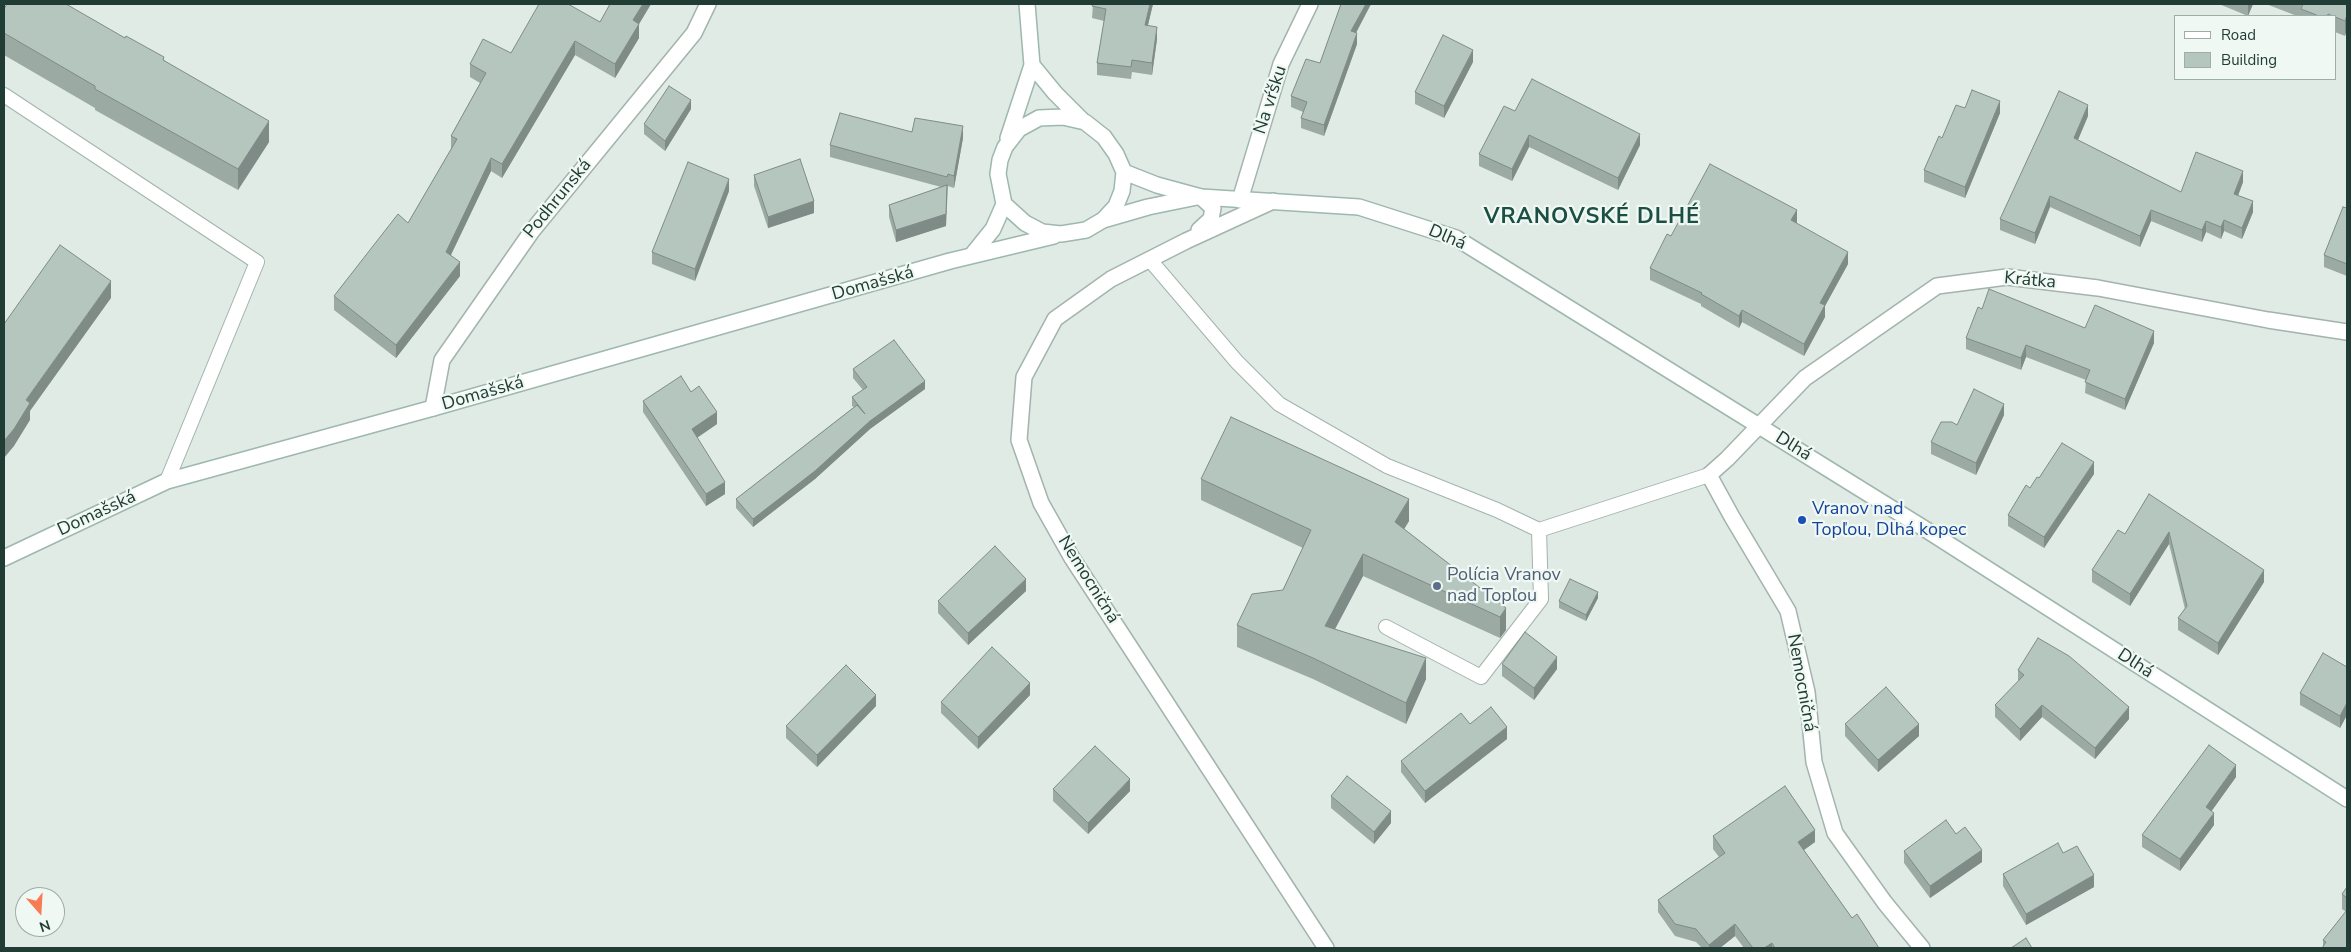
<!DOCTYPE html>
<html>
<head>
<meta charset="utf-8">
<style>
	body { margin:0 }
	#map { position:relative; width:2351px; height:952px; overflow:hidden; background:#e0ebe6; font-family:"Nunito Sans",sans-serif }
	canvas { display:block }
	.frame { position:absolute; inset:0; border:5px solid #203c35; pointer-events:none }
	.legend { position:absolute; left:2174px; top:15px; width:162px; height:65px; box-sizing:border-box; background:#f0f8f4; border:1px solid #9dada8; margin:0; padding:6px 9px; list-style:none; font-size:15px; color:#203c35 }
	.legend li { display:flex; align-items:center; gap:10px; height:25px }
	.legend b { width:25px; border:1px solid #9dada8 }
	.north { position:absolute; left:15px; top:887px; width:50px; height:50px; box-sizing:border-box; background:#f0f8f4; border:1px solid #9dada8; border-radius:50%; rotate:161deg; font-size:14px; font-weight:700; line-height:20px; text-align:center; color:#203c35 }
	.north::after { content:''; display:block; margin:auto; width:18px; height:22px; background:#f77c53; clip-path:polygon(50% 0,100% 100%,50% 72%,0 100%) }
</style>
</head>
<body>
<div id="map">
<canvas width="2351" height="952"></canvas>
<div class="frame"></div>
<ul class="legend">
<li><b style="height:6px;background:#fff"></b>Road</li>
<li><b style="height:14px;background:#b5c6bf"></b>Building</li>
</ul>
<div class="north">N</div>
</div>
<script>
const ctx = document.querySelector('canvas').getContext('2d');
ctx.lineJoin = 'round';
const shape = rows => new Path2D(rows.map(r => 'M' + r).join(''));
function stroke(path, color, width, dash) { ctx.strokeStyle = color; ctx.lineWidth = width; ctx.lineCap = dash ? 'butt' : 'round'; ctx.setLineDash(dash || []); ctx.stroke(path); }
function fill(path, color) { ctx.fillStyle = color; ctx.fill(path, 'evenodd'); }
function drawText(font, color, halo, rows, align = 'center') {
  ctx.font = font + ' "Nunito Sans",sans-serif'; ctx.lineWidth = 4.5; ctx.setLineDash([]); ctx.textBaseline = 'middle'; ctx.strokeStyle = halo; ctx.fillStyle = color; for (const [text, x, y, turn = 0] of rows) {
    ctx.save(); ctx.translate(x, y); ctx.rotate((+turn || 0) * Math.PI / 180); ctx.textAlign = isNaN(turn) ? turn : align; if (halo) ctx.strokeText(text, 0, 0); ctx.fillText(text, 0, 0); ctx.restore();
  }
}
const lane = shape([
	[4,95,257,262,167,481],
	[1150,260,1237,362,1279,404,1387,466,1497,510,1539,530,1709,475],
	[1386,627,1481,677,1541,599,1539,530]
]);
const street = shape([
	[1240,200,1281,64,1310,4],
	[1273,201,1186,241,1111,279,1055,319,1024,377,1019,440,1041,503,1072,558,1326,948],
	[1199,230,1211,219,1213,208,1201,197],
	[433,408,442,360,532,231,694,33,708,4],
	[1922,948,1885,903,1835,833,1814,762,1807,692,1788,611,1732,517,1709,475,1727,459,1805,378,1937,286,2007,277,2098,288,2268,320,2347,332]
]);
const secondary = shape([
	[1032,65,1055,93,1083,121],
	[1008,138,1032,65,1027,4],
	[1124,172,1122,191,1116,206,1103,220,1086,230,1061,234,1042,232,1025,223,1004,204,998,174,1000,160,1005,147,1019,129,1039,118,1063,117,1085,122,1104,137,1116,154,1124,172,1157,185,1201,197,1359,207,1456,238,1925,529,2347,799],
	[1103,220,1148,207,1197,197],
	[972,255,993,229,1004,204],
	[4,558,167,481,433,408,950,261,1054,236]
]);
stroke(lane, '#a3b3ad', 16);
stroke(street, '#a3b3ad', 18);
stroke(secondary, '#9eb7af', 18);
stroke(lane, '#fff', 14);
stroke(street, '#fff', 15);
stroke(secondary, '#fff', 15);
fill(shape([
	[610,4,651,4,639,24,639,38,615,78,575,55,502,178,491,171,451,255,460,276,396,358,334,310,334,296,408,223,451,149,451,136,480,83,470,77,470,64,511,53,600,22],
	[1093,4,1153,4,1148,25,1157,39,1152,75,1132,72,1131,79,1097,75,1097,63,1104,21,1092,18],
	[1341,4,1371,4,1356,33,1357,44,1324,136,1301,128,1301,118,1303,112,1291,107,1291,96,1320,63],
	[2219,4,2253,4,2248,16],
	[2266,4,2347,4,2345,36,2335,32,2335,16,2297,16],
	[4,9,125,38,164,60,269,142,238,190,95,110,95,108,4,55],
	[1473,62,1444,118,1415,104,1415,92],
	[1965,108,2000,113,1965,198,1924,182,1924,170,1942,138],
	[691,109,665,151,644,134,644,124],
	[1515,111,1640,145,1618,190,1529,147,1512,181,1479,166,1479,154],
	[2088,116,2078,140,2181,192,2243,182,2238,196,2253,212,2242,239,2224,231,2221,239,2206,232,2202,242,2151,221,2140,247,2050,207,2035,244,2000,230,2000,219],
	[912,132,963,138,954,188,948,186,946,226,896,242,889,217,889,205,941,187,830,157,830,145],
	[754,175,814,213,768,228,754,186],
	[729,191,695,281,652,264,652,252],
	[2347,208,2347,276,2324,267,2324,255],
	[1797,222,1796,223,1848,264,1825,306,1825,317,1804,356,1742,322,1739,328,1701,306,1701,304,1650,280,1650,268,1671,236],
	[1982,309,2085,328,2154,343,2125,410,2085,393,2086,380,2026,357,2021,370,1966,349,1966,338],
	[853,369,925,389,870,429,815,479,753,527,736,508,736,499,854,407,852,406,852,397,863,390,853,378],
	[691,392,717,424,697,438,725,494,706,506,643,412,643,401],
	[2004,415,1976,475,1931,454,1931,442,1957,425],
	[2094,474,2044,548,2008,526,2008,515,2030,488],
	[1201,479,1409,521,1404,529,1506,608,1506,630,1500,638,1363,576,1335,629,1426,679,1406,724,1313,679,1237,647,1237,625,1283,590,1303,548,1201,500],
	[2149,494,2264,582,2218,655,2178,630,2178,618,2185,609,2169,544,2130,606,2092,582,2092,570,2125,534],
	[1026,591,968,645,938,613,938,601],
	[1598,598,1586,621,1559,608,1559,601],
	[1502,664,1557,669,1534,700,1502,676],
	[2347,667,2347,715,2340,728,2300,705,2300,693],
	[2018,670,2129,719,2095,759,2042,717,2020,741,1995,717,1995,705,2018,682],
	[1030,695,978,749,941,713,941,702],
	[876,706,817,767,786,738,786,726],
	[1470,724,1507,739,1425,803,1401,772,1401,761],
	[1845,724,1919,736,1878,772,1845,736],
	[2236,777,2211,811,2214,825,2180,871,2142,847,2142,835],
	[1053,789,1130,791,1088,834,1053,801],
	[1331,796,1391,823,1374,844,1331,808],
	[1956,834,1982,862,1930,898,1904,863,1904,851],
	[1713,836,1815,842,1804,850,1852,918,1879,948,1744,948,1735,936,1720,948,1702,948,1696,942,1675,936,1658,912,1658,900,1719,857,1713,849],
	[2063,853,2094,887,2026,925,2003,886,2003,874],
	[2347,887,2347,948,2323,947,2323,940,2346,912,2342,909,2342,894]
]), '#9caaa4');
fill(shape([
	[643,4,651,4,633,34,633,20],
	[1150,4,1153,4,1145,37,1145,25],
	[1366,4,1371,4,1351,42,1351,31],
	[2248,4,2253,4,2248,16],
	[2347,15,2347,30,2345,36,2345,21],
	[639,24,639,38,615,78,615,64],
	[1157,27,1157,39,1152,75,1152,63],
	[1357,33,1357,44,1324,136,1324,125],
	[575,41,575,55,502,178,502,164],
	[1473,50,1473,62,1444,118,1444,106],
	[691,100,691,109,665,151,665,141],
	[2000,101,2000,113,1965,198,1965,187],
	[2088,105,2088,116,2074,149,2074,138],
	[269,121,269,142,238,190,238,169],
	[963,126,963,138,954,188,954,176],
	[1640,134,1640,145,1618,190,1618,178],
	[1529,135,1529,147,1512,181,1512,169],
	[491,158,491,171,446,265,446,252],
	[2243,171,2243,182,2234,206,2234,194],
	[729,179,729,191,695,281,695,269],
	[947,185,946,226,896,242,896,230],
	[2050,196,2050,207,2035,244,2035,233],
	[814,201,814,213,768,228,768,217],
	[2253,201,2253,212,2242,239,2242,228],
	[1797,210,1797,222,1791,232,1791,220],
	[2151,210,2151,221,2140,247,2140,236],
	[2224,220,2224,231,2221,239,2221,227],
	[2206,221,2206,232,2202,242,2202,230],
	[1848,252,1848,264,1825,306,1825,317,1804,356,1804,344,1820,303],
	[460,262,460,276,396,358,396,345],
	[111,281,111,298,30,411,30,420,14,446,4,458,4,441,26,400],
	[1742,310,1742,322,1739,328,1739,316],
	[2154,331,2154,343,2125,410,2125,399],
	[2026,345,2026,357,2021,370,2021,358],
	[925,381,925,389,870,429,815,479,753,527,753,519,870,421],
	[2004,404,2004,415,1976,475,1976,463],
	[717,412,717,424,692,441,692,429],
	[2094,462,2094,474,2044,548,2044,537],
	[725,482,725,494,706,506,706,494],
	[1409,499,1409,521,1395,544,1395,522],
	[2169,532,2169,544,2130,606,2130,594],
	[1363,554,1363,576,1325,648,1325,626],
	[2264,570,2264,582,2218,655,2218,643],
	[1026,579,1026,591,968,645,968,633],
	[1598,592,1598,598,1586,621,1586,615],
	[1506,608,1506,630,1500,638,1500,617],
	[1557,657,1557,669,1534,700,1534,688],
	[1426,658,1426,679,1406,724,1406,703],
	[1030,683,1030,695,978,749,978,737],
	[876,695,876,706,817,767,817,755],
	[2347,703,2347,715,2340,728,2340,716],
	[2042,705,2042,717,2020,741,2020,729],
	[2129,707,2129,719,2095,759,2095,748],
	[1919,724,1919,736,1878,772,1878,760],
	[1507,727,1507,739,1425,803,1425,791],
	[2236,765,2236,777,2206,819,2206,807],
	[1130,779,1130,791,1088,834,1088,823],
	[1391,811,1391,823,1374,844,1374,832],
	[2214,813,2214,825,2180,871,2180,859],
	[1815,830,1815,842,1798,854,1798,842],
	[1982,850,1982,862,1930,898,1930,886],
	[2094,875,2094,887,2026,925,2026,914],
	[1735,924,1735,936,1720,948,1709,948,1709,945],
	[1772,943,1772,948,1764,948]
]), '#7f8b86');
const building = shape([
	[7,4,66,4,125,38,126,36,164,57,163,60,269,121,238,169,95,89,95,86,4,33,4,9,7,4],
	[539,4,568,4,600,22,610,4,643,4,633,20,639,24,615,64,575,41,502,164,491,158,446,252,460,262,396,345,334,296,398,214,408,223,457,139,451,136,486,73,470,64,483,39,511,53,539,4],
	[1093,4,1150,4,1145,25,1157,27,1152,63,1132,60,1131,67,1097,63,1106,9,1092,6,1093,4],
	[1341,4,1366,4,1351,31,1357,33,1324,125,1301,118,1307,102,1291,96,1306,59,1320,63,1341,4],
	[2303,4,2347,4,2347,15,2345,21,2328,14,2327,16,2319,16,2301,9,2303,4],
	[1443,35,1473,50,1444,106,1415,92,1443,35],
	[1532,79,1640,134,1618,178,1529,135,1512,169,1479,154,1504,106,1515,111,1532,79],
	[669,86,691,100,665,141,644,124,669,86],
	[1972,90,2000,101,1965,187,1924,170,1939,136,1942,138,1956,105,1965,108,1972,90],
	[2059,91,2088,105,2074,138,2181,192,2196,152,2243,171,2234,194,2253,201,2242,228,2224,220,2221,227,2206,221,2202,230,2151,210,2140,236,2050,196,2035,233,2000,219,2059,91],
	[840,113,912,132,915,118,963,126,954,176,948,174,947,177,830,145,840,113],
	[800,159,814,201,768,217,754,175,800,159],
	[688,162,729,179,695,269,652,252,688,162],
	[1710,164,1797,210,1791,220,1848,252,1820,303,1825,305,1804,344,1742,310,1739,316,1701,294,1702,293,1650,268,1667,234,1671,236,1710,164],
	[947,185,946,214,896,230,889,205,947,185],
	[2343,207,2347,208,2347,264,2324,255,2343,207],
	[60,245,111,281,26,400,30,403,14,429,4,441,4,324,60,245],
	[1989,289,2085,328,2095,305,2154,331,2125,399,2085,382,2090,370,2026,345,2021,358,1966,338,1978,307,1982,309,1989,289],
	[894,340,925,381,870,421,815,471,753,519,736,499,857,405,865,414,852,397,867,387,853,369,894,340],
	[681,376,691,392,699,386,717,412,692,429,725,482,706,494,643,401,681,376],
	[1974,389,2004,404,1976,463,1931,442,1941,422,1952,422,1957,425,1974,389],
	[1231,417,1409,499,1395,522,1506,608,1500,617,1363,554,1325,626,1426,658,1406,703,1313,658,1237,625,1252,594,1283,590,1311,530,1201,479,1231,417],
	[2062,443,2094,462,2044,537,2008,515,2026,485,2030,488,2037,477,2039,478,2062,443],
	[2149,494,2264,570,2218,643,2178,618,2187,606,2169,532,2130,594,2092,570,2118,530,2125,534,2149,494],
	[995,546,1026,579,968,633,938,601,995,546],
	[1570,579,1598,592,1586,615,1559,601,1570,579],
	[1525,632,1557,657,1534,688,1502,664,1525,632],
	[2038,638,2069,656,2129,707,2095,748,2042,705,2020,729,1995,705,2024,675,2018,670,2038,638],
	[992,647,1030,683,978,737,941,702,992,647],
	[2323,653,2347,667,2347,703,2340,716,2300,693,2323,653],
	[846,665,876,695,817,755,786,726,846,665],
	[1886,687,1919,724,1878,760,1845,724,1886,687],
	[1491,707,1507,727,1425,791,1401,761,1461,713,1470,724,1491,707],
	[2209,745,2236,765,2206,807,2214,813,2180,859,2142,835,2209,745],
	[1095,746,1130,779,1088,823,1053,789,1095,746],
	[1347,776,1391,811,1374,832,1331,796,1347,776],
	[1785,786,1815,830,1798,842,1852,918,1857,914,1879,948,1775,948,1772,943,1764,948,1753,948,1735,924,1709,945,1696,929,1675,924,1658,900,1725,853,1713,836,1785,786],
	[1946,820,1956,834,1965,827,1982,850,1930,886,1904,851,1946,820],
	[2058,843,2063,853,2077,846,2094,875,2026,914,2003,874,2058,843],
	[2347,887,2347,898,2342,894,2347,887],
	[2347,910,2347,948,2322,948,2326,942,2323,940,2347,910],
	[2026,938,2032,948,2011,948,2026,938]
]);
fill(building, '#b5c6bf');
stroke(building, '#7f8b86', 1);
for (const [x, y, r, color] of [
	[1802,520,5,"#1a4fb4"],
	[1437,586,5,"#5c6f8a"]
]) { const dot = new Path2D(); dot.arc(x, y, r, 0, 2 * Math.PI); ctx.fillStyle = color; ctx.fill(dot); stroke(dot, '#f0f8f4', 2); }
drawText('18px', '#203c35', '#f0f8f4', [
	["Na vŕšku",1271,100,-72],
	["Podhrunská",558,199,-51],
	["Dlhá",1447,238,23],
	["Krátka",2030,281,5],
	["Domašská",873,284,-16],
	["Domašská",483,394,-16],
	["Dlhá",1793,447,32],
	["Domašská",97,514,-25],
	["Nemocničná",1088,580,58],
	["Dlhá",2135,664,33],
	["Nemocničná",1801,683,80]
]);
drawText('18px', '#164399', '#f0f8f4', [
	["Vranov nad",1812,510],
	["Topľou, Dlhá kopec",1812,531]
], 'left');
drawText('18px', '#4e5e75', '#f0f8f4', [
	["Polícia Vranov",1447,576],
	["nad Topľou",1447,597]
], 'left');
ctx.letterSpacing = '1px';
drawText('bold 22px', '#1b4f43', '#f0f8f4', [
	["VRANOVSKÉ DLHÉ",1592,218]
]);
ctx.letterSpacing = '0px';
</script>
</body>
</html>
